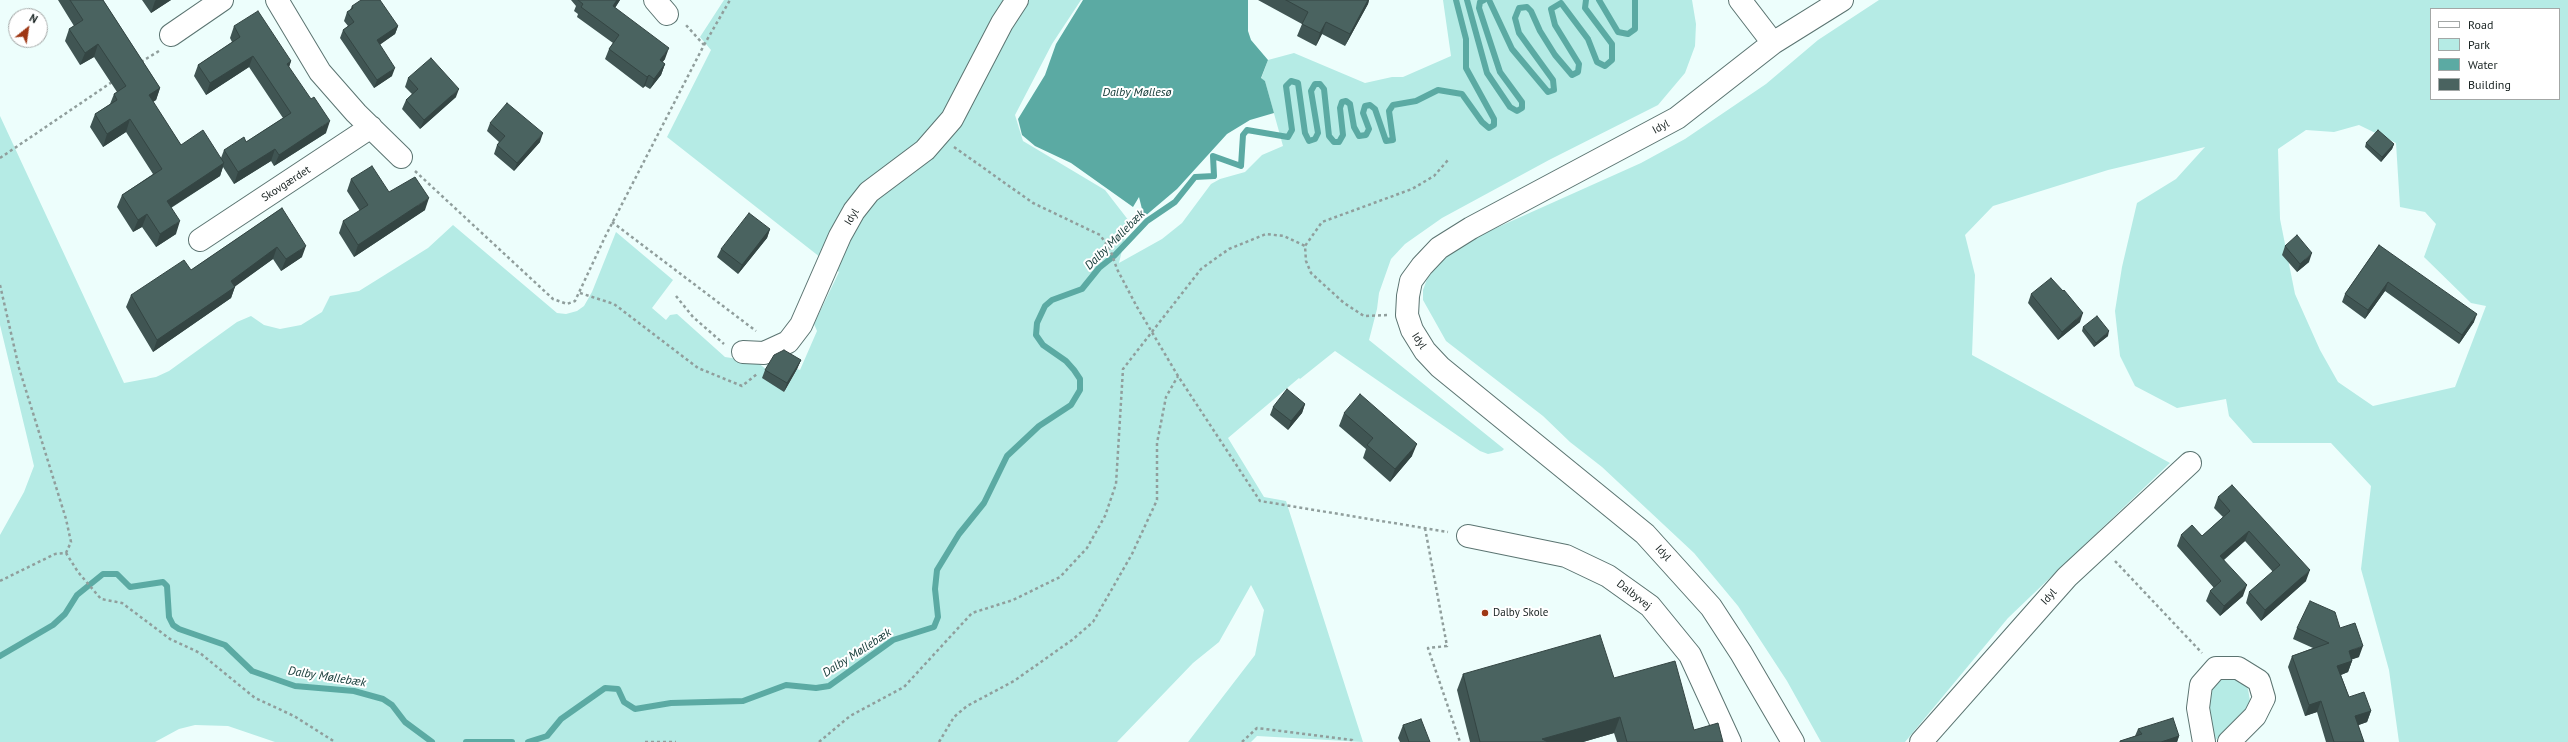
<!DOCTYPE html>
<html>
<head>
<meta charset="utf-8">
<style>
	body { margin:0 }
	#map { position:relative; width:2568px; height:742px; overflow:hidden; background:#edfefc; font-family:"PT Sans",sans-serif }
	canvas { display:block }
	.legend { position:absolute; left:2430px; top:8px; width:130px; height:92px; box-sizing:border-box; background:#fff; border:1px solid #a3a7a6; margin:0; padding:5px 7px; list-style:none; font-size:12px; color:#182221 }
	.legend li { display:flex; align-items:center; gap:8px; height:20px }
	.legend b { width:20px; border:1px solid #a3a7a6 }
	.north { position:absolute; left:8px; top:8px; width:40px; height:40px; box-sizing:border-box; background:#fff; border:1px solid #a3a7a6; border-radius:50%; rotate:30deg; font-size:11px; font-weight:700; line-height:16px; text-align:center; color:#182221 }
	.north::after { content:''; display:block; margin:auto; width:14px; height:18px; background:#9e3714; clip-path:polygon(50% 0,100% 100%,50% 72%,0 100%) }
</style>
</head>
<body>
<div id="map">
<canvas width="2568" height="742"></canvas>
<ul class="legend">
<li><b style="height:5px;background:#fff"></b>Road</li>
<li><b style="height:11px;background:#b5ebe5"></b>Park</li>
<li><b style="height:11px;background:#5baaa3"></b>Water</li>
<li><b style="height:11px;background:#4a6360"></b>Building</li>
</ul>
<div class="north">N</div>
</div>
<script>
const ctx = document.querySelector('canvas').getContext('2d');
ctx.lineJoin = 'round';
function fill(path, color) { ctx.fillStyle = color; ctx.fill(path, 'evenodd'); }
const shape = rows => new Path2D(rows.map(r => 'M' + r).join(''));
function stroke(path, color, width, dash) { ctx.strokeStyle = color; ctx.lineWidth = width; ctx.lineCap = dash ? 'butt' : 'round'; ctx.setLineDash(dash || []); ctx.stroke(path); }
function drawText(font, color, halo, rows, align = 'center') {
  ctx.font = font + ' "PT Sans",sans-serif'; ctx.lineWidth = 4; ctx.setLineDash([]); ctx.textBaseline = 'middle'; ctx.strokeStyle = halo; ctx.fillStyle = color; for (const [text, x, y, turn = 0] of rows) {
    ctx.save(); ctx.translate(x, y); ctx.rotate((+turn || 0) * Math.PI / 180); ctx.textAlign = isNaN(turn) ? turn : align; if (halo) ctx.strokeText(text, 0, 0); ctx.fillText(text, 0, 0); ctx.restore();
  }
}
fill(shape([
	[724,0,1081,0,1052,44,1015,115,1023,141,1105,190,1129,221,1119,263,1162,239,1182,223,1211,184,1220,179,1245,172,1262,155,1283,146,1265,81,1261,79,1268,60,1294,53,1365,83,1392,77,1403,77,1451,56,1443,0,1692,0,1696,24,1695,46,1685,73,1658,105,1549,160,1442,218,1405,244,1391,259,1379,293,1377,309,1369,340,1504,449,1502,451,1488,454,1480,451,1335,351,1300,379,1299,378,1228,438,1264,497,1286,501,1363,742,1257,736,1251,742,1188,742,1255,655,1264,610,1251,585,1219,642,1193,663,1117,742,275,742,228,726,195,725,179,729,155,742,0,742,0,535,24,492,34,466,0,325,0,116,124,383,156,377,169,371,237,322,251,316,264,325,280,329,301,325,322,312,330,296,359,291,428,248,453,225,557,313,566,314,577,311,584,306,592,292,616,232,673,280,652,308,666,320,670,315,677,314,725,357,757,362,767,370,784,392,797,369,800,370,817,331,814,324,839,272,667,137,711,50,700,37],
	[1879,0,2568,0,2568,742,2399,742,2389,670,2361,569,2371,486,2331,443,2253,443,2229,416,2226,399,2177,408,2135,386,2120,356,2115,311,2122,267,2137,203,2176,179,2205,147,2108,170,1993,206,1965,235,1975,275,1972,355,2170,463,2008,618,1905,742,1821,742,1787,681,1738,606,1694,553,1602,467,1570,442,1543,416,1446,341,1423,300,1423,290,1427,279,1439,263,1467,241,1641,163,1685,139,1766,84,1818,40],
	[2431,9,2559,9,2559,99,2431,99],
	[2359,125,2396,143,2400,207,2425,212,2436,224,2424,257,2471,303,2486,306,2455,387,2373,406,2338,382,2320,350,2295,294,2280,219,2278,149,2306,130,2334,132],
	[2237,675,2248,689,2250,701,2245,715,2213,742,2203,703,2218,679]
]), '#b5ebe5');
fill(shape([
	[1083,0,1248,0,1248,31,1251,40,1268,60,1261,78,1265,81,1274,113,1250,120,1227,134,1177,189,1144,217,1139,197,1133,207,1071,163,1035,146,1022,135,1018,119,1045,75,1056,44]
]), '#5baaa3');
stroke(shape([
	[1467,0,1487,73,1510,107,1517,111,1522,108,1522,102,1500,72,1479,8,1480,2,1484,0],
	[1489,0,1512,49,1548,92,1554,90,1553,80,1519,33,1515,18,1519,8,1527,7,1531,11,1540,31,1555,55,1572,75,1578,72,1579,64,1555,25,1551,9,1561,3,1588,39,1597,62,1605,66,1612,60,1612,44,1585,8,1586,0],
	[1599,0,1618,32,1628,34,1635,29,1635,0],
	[0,656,53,625,65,614,77,595,103,574,117,574,130,587,163,582,167,586,169,617,173,625,179,629,225,645,252,671,295,686,354,691,383,699,392,705,405,722,432,742],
	[466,742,512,742],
	[528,742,547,736,561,719,605,688,618,689,624,702,635,709,671,703,743,701,786,685,816,688,829,686,893,640,934,627,938,617,935,589,937,570,959,534,984,503,1007,456,1039,426,1071,405,1080,390,1080,379,1074,370,1066,361,1043,345,1036,335,1037,323,1045,306,1052,300,1082,289,1099,268,1114,256,1147,221,1175,202,1195,177,1214,176,1213,156,1241,166,1243,135,1247,130,1288,137,1292,130,1286,86,1291,81,1298,83,1305,133,1309,141,1315,139,1318,133,1311,91,1315,84,1320,84,1324,89,1329,136,1334,142,1339,142,1343,135,1340,108,1342,102,1346,101,1350,104,1354,127,1359,136,1366,135,1369,129,1363,113,1365,106,1370,105,1375,109,1386,141,1393,140,1389,111,1393,105,1416,101,1438,90,1462,94,1482,122,1489,128,1494,125,1494,119,1466,68,1466,39,1456,0]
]), '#5baaa3', 6);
const street = shape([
	[277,0,320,72,356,113,401,157],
	[655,0,667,14],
	[171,35,222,0],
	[200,240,371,127],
	[743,352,764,353,788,342,801,325,840,236,854,211,869,192,925,150,952,119,1002,23,1017,0],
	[1468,536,1566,556,1608,576,1650,606,1690,655,1730,742],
	[1921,742,2067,577,2190,463],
	[2204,742,2198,708,2201,685,2216,668,2238,668,2259,681,2264,698,2255,716,2229,742]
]);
const secondary = shape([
	[1740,0,1773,43],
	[1793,742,1741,653,1711,607,1645,534,1440,367,1425,351,1412,330,1407,315,1408,296,1411,281,1422,266,1439,248,1471,228,1677,118,1773,43,1842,0]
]);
stroke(street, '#5b7471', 24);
stroke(secondary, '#5b7471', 24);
stroke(shape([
	[704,45,730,0],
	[141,62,159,51],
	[954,147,1033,203,1100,235,1110,249,1117,269,1137,307,1178,376,1260,501,1448,532],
	[0,158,112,82],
	[415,171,553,299,567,304,575,301,605,237,704,45,685,24],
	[612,222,756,331],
	[0,285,19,368,66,519,71,542,66,553],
	[580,293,614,304,698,368,742,386,757,374],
	[676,296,693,317,724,344],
	[1387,315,1364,316,1344,303,1311,273,1306,261,1305,246,1322,222,1412,189,1434,176,1448,160],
	[1425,528,1447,646,1428,648,1460,742],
	[2115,561,2202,653],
	[0,581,55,554,66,553,78,572,101,599,122,603,170,639,200,653,255,698,294,716,335,742],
	[645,742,676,742],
	[819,742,850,716,904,687,972,613,1013,600,1060,577,1087,548,1105,516,1116,484,1123,369,1201,269,1229,249,1266,234,1284,236,1305,246],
	[939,742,954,717,967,706,1014,681,1072,640,1093,622,1132,554,1157,500,1157,443,1166,397,1178,376],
	[1242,742,1257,728,1352,740,1353,742]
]), '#909e9c', 2.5, [3, 3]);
stroke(street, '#fff', 22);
stroke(secondary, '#fff', 22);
fill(shape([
	[58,0,103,0,160,88,156,100,153,102,181,145,221,158,224,150,246,142,283,118,249,67,206,95,194,76,198,65,232,42,230,38,234,26,291,61,289,67,326,133,274,166,271,161,234,184,223,167,220,176,171,208,176,234,156,247,142,227,133,232,117,207,122,195,153,174,126,132,103,147,90,127,95,114,110,104,114,94,117,92,94,57,80,65,65,41,69,29,74,26],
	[142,0,171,0,151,13],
	[571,0,620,0,615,8,665,59,662,62,665,64,661,75,650,89,645,86,643,88,605,59,609,49,613,43,577,17,578,14,574,11,576,6],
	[1258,0,1369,0,1368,4,1345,46,1322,34,1316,46,1297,36,1302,24],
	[352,6,398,26,395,34,380,44,392,76,374,88,340,38,343,30,348,26,344,21,347,12,350,10],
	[408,78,456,97,420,129,402,109,406,100,412,94,405,87],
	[490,123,540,142,514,171,494,154,497,145,499,142,487,131],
	[2366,143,2394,144,2392,149,2381,162,2365,147],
	[351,179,389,192,425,210,354,257,339,233,343,221,360,211,347,191],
	[282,208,302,257,281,271,273,259,235,286,231,298,153,352,126,307,131,295,191,270],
	[770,229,767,238,738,274,717,257,721,249],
	[2379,245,2474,322,2459,344,2385,291,2365,319,2342,302,2345,294],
	[2285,246,2309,262,2297,272,2282,255],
	[2031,294,2080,322,2058,340,2028,303],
	[2083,327,2108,336,2094,347,2082,331],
	[801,360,797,369,784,392,762,378,765,370],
	[1305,404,1302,413,1288,430,1270,415,1273,407],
	[1344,413,1412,456,1390,482,1363,458,1366,449,1339,426],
	[2218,497,2306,581,2261,621,2246,603,2249,592,2273,572,2245,541,2224,560,2243,596,2220,616,2206,601,2210,591,2214,588,2177,546,2181,535,2202,536,2223,517,2214,508],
	[2297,628,2340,628,2359,657,2352,659,2352,661,2348,672,2341,675,2349,697,2371,711,2367,722,2358,725,2364,742,2326,742,2317,712,2305,716,2288,667,2292,656,2313,648,2293,639],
	[1463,674,1614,678,1694,730,1723,742,1617,742,1614,733,1583,742,1470,742,1457,690],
	[1403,725,1430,742,1400,742,1398,738],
	[2138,729,2179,736,2177,742,2120,742,2120,741,2135,736]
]), '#405553');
fill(shape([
	[156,0,171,0,151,13,155,1],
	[617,0,620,0,609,17,613,6],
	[1368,0,1369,0,1368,4,1345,46,1350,34],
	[1326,22,1322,34,1316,46,1320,33],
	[398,26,395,34,374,49,377,40],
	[98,44,94,57,80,65,85,53],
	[669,48,665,59,656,71,660,60],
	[253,56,249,67,206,95,210,83],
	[291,61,287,73,287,64],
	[665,64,661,75,650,89,654,79],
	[395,68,392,76,374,88,377,80],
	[649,75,645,86,643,88,647,77],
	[160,88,156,100,144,107,149,95],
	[459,89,456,97,420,129,424,120],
	[130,119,126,132,103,147,107,134],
	[330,121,326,133,274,166,279,155],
	[543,133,540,142,514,171,517,163],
	[2394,144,2392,149,2381,162,2382,157],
	[275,149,271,161,234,184,238,172],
	[224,163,220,176,162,213,167,201],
	[429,198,425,210,354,257,358,245],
	[147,214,142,227,133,232,138,220],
	[180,221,176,234,156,247,160,234],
	[770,229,767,238,738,274,742,265],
	[306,246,302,257,281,271,286,259],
	[277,247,273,259,233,288,235,287,231,298,153,352,157,340,231,281],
	[2312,253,2309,262,2297,272,2300,264],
	[2388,282,2385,291,2365,319,2368,310],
	[2083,313,2080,322,2058,340,2062,332],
	[2477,314,2474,322,2459,344,2462,335],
	[2109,331,2108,336,2094,347,2096,343],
	[801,360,797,369,784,392,787,383],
	[1305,404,1302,413,1288,430,1291,421],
	[1417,444,1412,456,1390,482,1395,469],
	[2249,531,2245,541,2216,566,2220,556],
	[2310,570,2306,581,2261,621,2265,610],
	[2247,585,2243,596,2220,616,2224,606],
	[2363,646,2359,657,2345,662,2349,651],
	[2352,661,2348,672,2333,678,2337,666],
	[2321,701,2317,712,2305,716,2309,705],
	[2371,711,2367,722,2351,728,2355,716],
	[1620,717,1614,733,1583,742,1541,742,1542,739],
	[2179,736,2177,742,2161,742]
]), '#344543');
const building = shape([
	[70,0,103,0,160,88,149,95,181,145,203,130,224,163,167,201,180,221,160,234,147,214,138,220,122,195,162,169,130,119,107,134,95,114,117,100,114,94,126,86,98,44,85,53,69,29,83,20,70,0],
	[361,0,380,0,398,26,377,40,395,68,377,80,343,30,354,22,347,12,353,8,352,6,361,0],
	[578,0,617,0,613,6,669,48,660,60,665,64,654,79,649,75,647,77,609,49,619,35,581,7,583,4,578,0],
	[1286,0,1368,0,1350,34,1326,22,1320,33,1302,24,1308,12,1286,0],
	[258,11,291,61,287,64,311,99,314,97,330,121,279,155,275,149,238,172,224,150,244,137,246,142,291,113,253,56,210,83,198,65,240,37,234,26,258,11],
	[431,58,459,89,424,120,406,100,418,89,408,78,431,58],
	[507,103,543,133,517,163,497,145,505,136,490,123,507,103],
	[2378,130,2394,144,2382,157,2366,143,2378,130],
	[372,166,389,192,415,177,429,198,358,245,343,221,368,205,351,179,372,166],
	[282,208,306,246,286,259,277,247,231,281,235,287,157,340,131,295,184,260,191,270,282,208],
	[749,213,770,229,742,265,721,249,749,213],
	[2297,235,2312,253,2300,264,2285,246,2297,235],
	[2379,245,2477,314,2462,335,2388,282,2368,310,2345,294,2379,245],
	[2051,278,2063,291,2064,290,2083,313,2062,332,2031,294,2051,278],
	[2097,316,2109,331,2096,343,2083,327,2097,316],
	[784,350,801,360,787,383,765,370,774,355,784,350],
	[1287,389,1305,404,1291,421,1273,407,1287,389],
	[1360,394,1417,444,1395,469,1367,445,1373,438,1344,413,1360,394],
	[2232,485,2310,570,2265,610,2249,592,2280,565,2249,531,2220,556,2247,585,2224,606,2210,591,2221,581,2181,535,2192,525,2202,536,2230,511,2218,497,2232,485],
	[2310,601,2335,612,2340,628,2355,623,2363,646,2349,651,2352,661,2337,666,2349,697,2364,692,2371,711,2355,716,2364,742,2334,742,2321,701,2309,705,2292,656,2329,643,2297,628,2310,601],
	[1600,635,1614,678,1675,661,1694,730,1718,723,1723,742,1627,742,1620,717,1542,739,1548,742,1480,742,1463,674,1600,635],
	[2173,718,2179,736,2161,742,2120,742,2120,741,2142,734,2138,729,2173,718],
	[1421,719,1430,742,1409,742,1403,725,1421,719]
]);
fill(building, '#4a6360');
stroke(building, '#344543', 1);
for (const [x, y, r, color] of [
	[1485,613,4,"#9e3714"]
]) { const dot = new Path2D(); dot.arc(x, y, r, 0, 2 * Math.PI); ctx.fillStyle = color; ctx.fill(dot); stroke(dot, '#fff', 1.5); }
drawText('11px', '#182221', '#fff', [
	["Idyl",1661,127,-28],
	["Skovgærdet",286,184,-33],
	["Idyl",852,217,-59],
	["Idyl",1419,341,57],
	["Idyl",1663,553,48],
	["Dalbyvej",1634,595,38],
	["Idyl",2049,597,-48]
]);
drawText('11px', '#182221', '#fff', [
	["Dalby Skole",1493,613]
], 'left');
drawText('italic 12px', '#103734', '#fff', [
	["Dalby Møllesø",1137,93],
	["Dalby Møllebæk",1115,240,-45],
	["Dalby Møllebæk",857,653,-33],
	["Dalby Møllebæk",327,677,9]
]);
</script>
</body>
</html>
